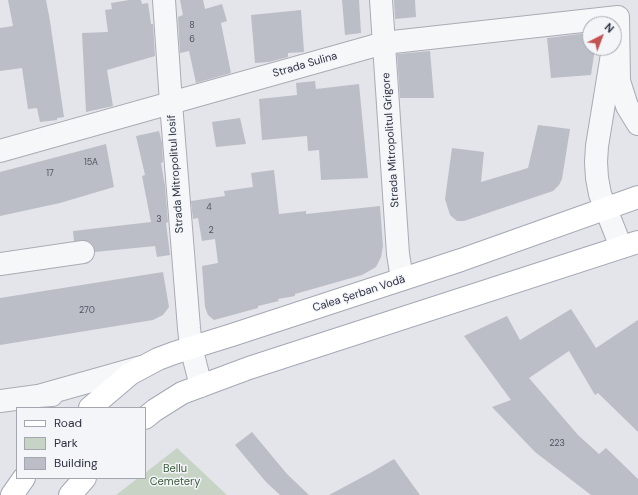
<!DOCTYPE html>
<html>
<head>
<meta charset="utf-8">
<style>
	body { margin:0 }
	#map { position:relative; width:638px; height:495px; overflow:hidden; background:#e4e5ea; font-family:"DM Sans",sans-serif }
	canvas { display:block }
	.legend { position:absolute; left:16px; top:407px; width:130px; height:72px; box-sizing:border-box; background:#f3f5f8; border:1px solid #a4a7af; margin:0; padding:5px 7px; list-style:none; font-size:12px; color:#2d3142 }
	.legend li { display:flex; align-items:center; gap:8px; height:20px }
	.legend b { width:20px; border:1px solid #a4a7af }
	.north { position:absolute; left:582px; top:16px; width:40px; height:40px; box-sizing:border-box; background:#f3f5f8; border:1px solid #a4a7af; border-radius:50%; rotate:42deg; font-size:11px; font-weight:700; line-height:16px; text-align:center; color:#2d3142 }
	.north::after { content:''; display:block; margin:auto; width:14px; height:18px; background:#c45454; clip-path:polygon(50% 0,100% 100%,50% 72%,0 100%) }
</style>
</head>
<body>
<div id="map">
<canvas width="638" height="495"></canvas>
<ul class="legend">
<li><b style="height:5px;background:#fff"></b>Road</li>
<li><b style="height:11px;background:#c7d4c5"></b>Park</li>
<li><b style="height:11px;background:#bbbec7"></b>Building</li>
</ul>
<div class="north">N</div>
</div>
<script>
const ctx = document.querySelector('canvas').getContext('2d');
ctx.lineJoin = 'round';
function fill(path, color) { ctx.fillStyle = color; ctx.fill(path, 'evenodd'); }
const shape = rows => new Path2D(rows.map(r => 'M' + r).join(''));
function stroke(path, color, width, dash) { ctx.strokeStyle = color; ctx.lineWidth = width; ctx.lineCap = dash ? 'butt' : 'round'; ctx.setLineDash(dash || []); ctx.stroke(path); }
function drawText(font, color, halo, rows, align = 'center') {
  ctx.font = font + ' "DM Sans",sans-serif'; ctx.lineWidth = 3; ctx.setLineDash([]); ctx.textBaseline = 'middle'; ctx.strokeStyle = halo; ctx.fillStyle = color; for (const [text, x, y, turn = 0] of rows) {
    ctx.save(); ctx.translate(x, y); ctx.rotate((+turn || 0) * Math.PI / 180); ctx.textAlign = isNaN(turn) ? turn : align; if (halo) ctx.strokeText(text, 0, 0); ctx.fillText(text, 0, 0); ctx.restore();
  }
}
fill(shape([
	[177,448,227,495,116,495,138,478,145,478,145,473]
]), '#c7d4c5');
fill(shape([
	[8,0,46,0,50,21,64,117,57,118,57,120,40,122,37,108,28,109,22,68,0,71,0,28,13,26],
	[129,0,141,0,142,4,148,3,151,24,153,24,155,56,107,70,113,106,86,112,82,33,108,32,105,10,112,9,111,3],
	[180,0,203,0,205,9,222,4,227,21,221,23,231,73,196,83,189,51,180,53,178,17,183,15],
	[342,0,359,0,361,33,345,35],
	[394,0,415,0,416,17,395,19],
	[301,10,304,52,288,53,288,57,269,62,255,63,251,15],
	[587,33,590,36,590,48,595,48,591,75,551,78,547,38],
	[430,51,434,98,400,98,397,54],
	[315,81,316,89,359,84,368,178,321,180,319,150,308,151,307,136,262,140,259,99,297,95,296,83],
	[240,118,246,144,216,147,212,122],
	[538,125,570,129,562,179,559,185,553,191,464,221,457,221,450,215,445,199,452,148,484,152,481,182,528,168],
	[159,131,162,143,163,162,161,163,165,186,168,222,166,223,170,255,157,257,155,246,95,252,93,245,88,241,74,241,73,231,151,222,142,176,145,175,136,136],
	[106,144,114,187,60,203,0,216,0,172],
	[274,170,279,214,306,211,306,214,380,206,383,246,381,257,376,267,362,275,295,294,295,296,278,299,279,301,258,306,258,308,214,320,208,315,205,307,202,266,218,263,215,239,202,241,198,218,193,219,191,201,225,196,224,191,253,187,251,173],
	[163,272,169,307,163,315,153,320,0,345,0,298],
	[571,309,596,348,638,320,638,432,598,393,595,395,569,351,529,378,578,435,599,454,606,448,638,479,638,495,591,495,535,452,492,407,511,400,464,336,507,316,520,340],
	[252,432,287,474,309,495,280,495,266,482,235,445],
	[394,459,420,495,329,495,372,472]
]), '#bbbec7');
const minor = shape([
	[164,0,171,103,189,328,191,347,201,386],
	[381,0,398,254,402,279],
	[618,17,619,81,627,106,638,124],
	[613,48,597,146,596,162,597,178,600,194,621,247],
	[0,151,384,43,618,17],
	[0,264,83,252],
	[38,396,141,367],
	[0,401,38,396,52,395]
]);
const major = shape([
	[90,408,130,374,158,359,174,353,232,335,461,260,638,197],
	[145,418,155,410,182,393,249,368,638,242],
	[12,495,24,478],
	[70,495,85,478]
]);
stroke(minor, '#a9abb4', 24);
stroke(major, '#a4a8b5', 24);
stroke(minor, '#f6f7f9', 22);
stroke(major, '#fff', 22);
drawText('9px', '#505463', null, [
	["8",192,26],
	["6",192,40],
	["15A",91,163],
	["17",50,174],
	["4",209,208],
	["3",159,220],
	["2",211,231],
	["270",87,311],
	["223",557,444]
]);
drawText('11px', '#2d3142', '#f3f5f8', [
	["Strada Sulina",305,65,-16],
	["Strada Mitropolitul Grigore",391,140,-94],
	["Strada Mitropolitul Iosif",176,174,-94],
	["Calea Șerban Vodă",359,294,-18]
]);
drawText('11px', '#3c5c3b', '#f3f5f8', [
	["Bellu",175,469],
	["Cemetery",175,482]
]);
</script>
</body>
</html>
